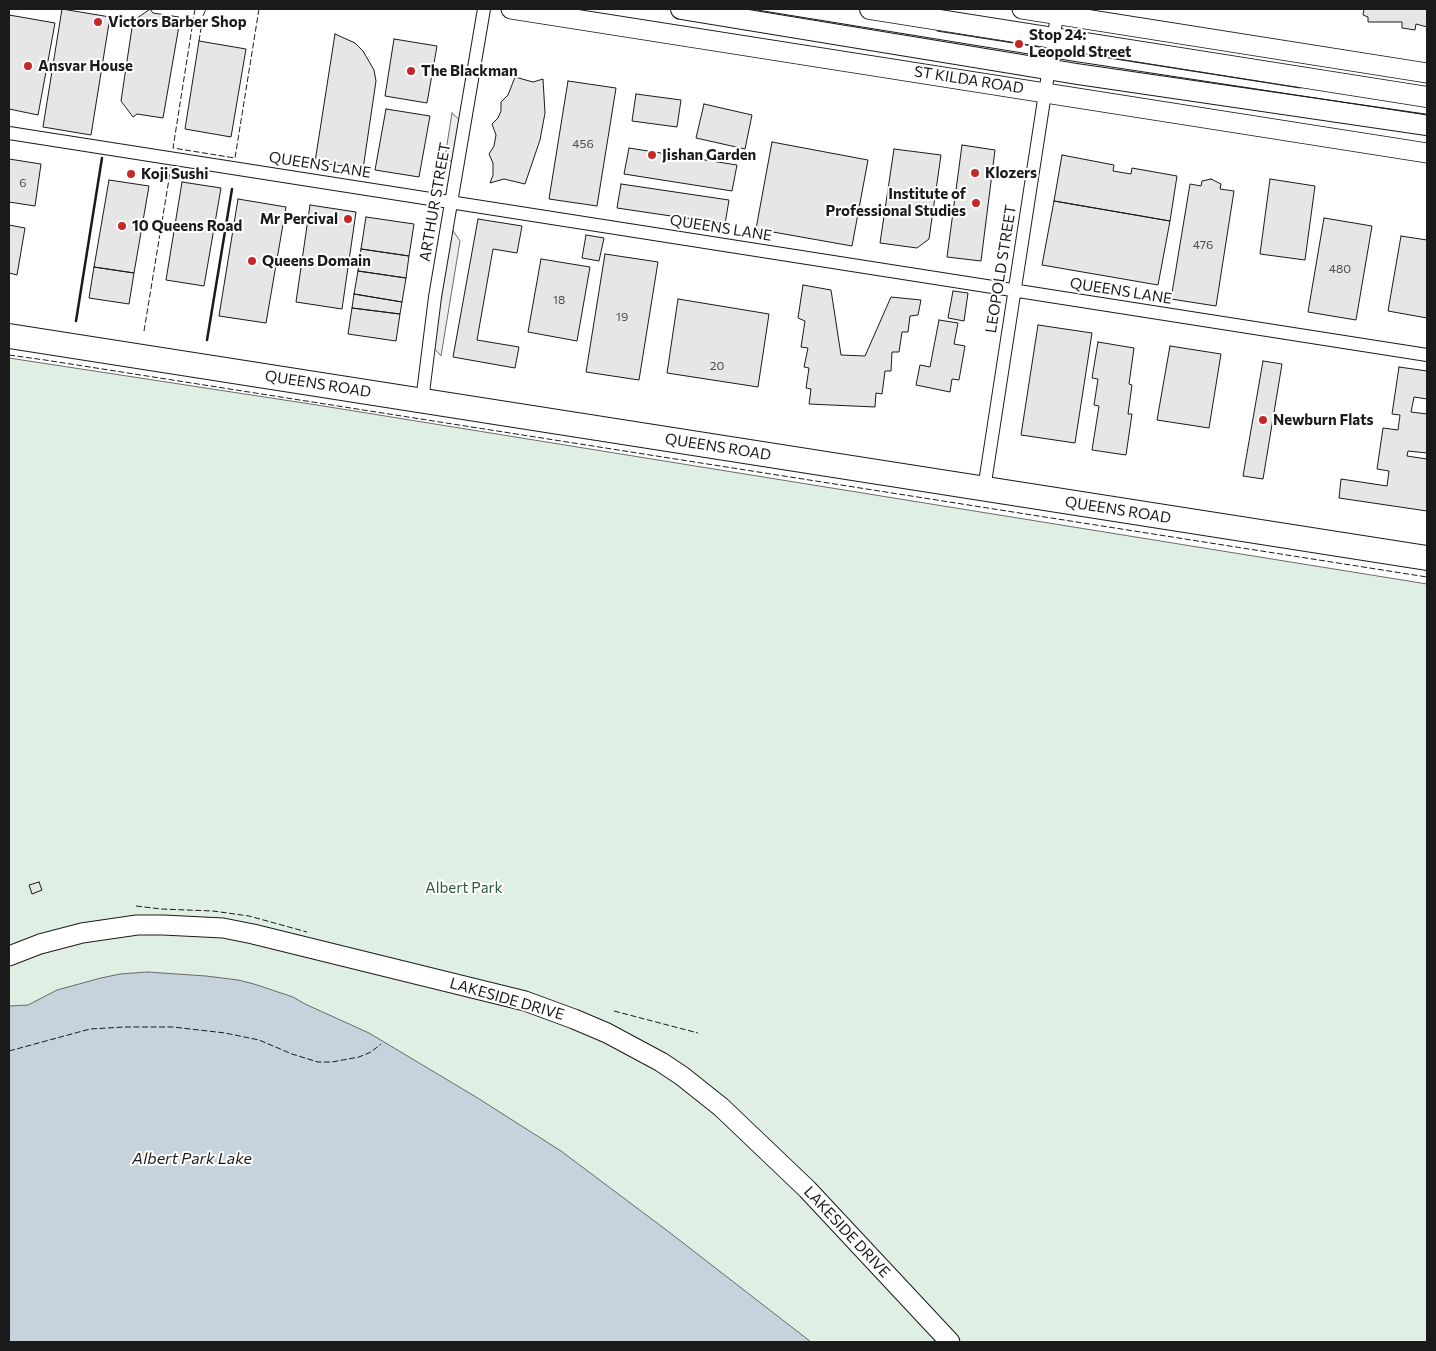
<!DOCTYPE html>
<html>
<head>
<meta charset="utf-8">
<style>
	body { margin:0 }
	#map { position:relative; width:1436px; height:1351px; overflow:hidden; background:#fff; font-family:Commissioner,sans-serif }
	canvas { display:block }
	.frame { position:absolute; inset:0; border:10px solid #1a1a1a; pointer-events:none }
</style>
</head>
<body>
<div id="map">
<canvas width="1436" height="1351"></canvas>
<div class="frame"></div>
</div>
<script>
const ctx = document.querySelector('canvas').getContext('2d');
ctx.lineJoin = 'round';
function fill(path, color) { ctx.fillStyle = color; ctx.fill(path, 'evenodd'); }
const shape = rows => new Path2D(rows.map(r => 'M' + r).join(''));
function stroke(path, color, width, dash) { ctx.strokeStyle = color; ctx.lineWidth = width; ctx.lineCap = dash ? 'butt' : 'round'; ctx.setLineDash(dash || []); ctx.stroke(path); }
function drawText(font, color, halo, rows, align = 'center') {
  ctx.font = font + ' Commissioner,sans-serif'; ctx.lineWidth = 4; ctx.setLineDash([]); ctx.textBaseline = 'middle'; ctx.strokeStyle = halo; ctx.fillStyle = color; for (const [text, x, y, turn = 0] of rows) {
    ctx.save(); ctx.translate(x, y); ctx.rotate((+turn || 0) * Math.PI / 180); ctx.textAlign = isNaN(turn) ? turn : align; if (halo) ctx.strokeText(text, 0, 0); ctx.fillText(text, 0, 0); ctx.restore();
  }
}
const green = shape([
	[9,358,317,405,1427,584,1427,1342,9,1342,9,358]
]);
fill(green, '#e0efe3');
stroke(green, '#6a6a6a', 1);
const parking = shape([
	[452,113,462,122,453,163,445,157,452,113],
	[452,229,460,241,441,356,433,347,452,229]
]);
fill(parking, '#ededed');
stroke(parking, '#6a6a6a', 1);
const water = shape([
	[147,972,206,976,238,980,254,984,293,997,305,1004,369,1033,476,1097,561,1151,669,1232,811,1342,9,1342,9,1006,28,1005,57,990,101,978,120,974,147,972]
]);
fill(water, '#c6d2dc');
stroke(water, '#6a6a6a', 1);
const building = shape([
	[62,9,110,17,91,135,43,127,62,9],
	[150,9,153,13,179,17,180,20,163,118,137,114,133,117,121,101,133,21,150,9],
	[1364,9,1427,9,1427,27,1416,24,1415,30,1402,28,1402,22,1368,22,1368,17,1363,15,1364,9],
	[9,15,55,23,38,115,9,109,9,15],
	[335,34,355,43,363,51,374,70,376,81,363,169,315,162,335,34],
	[394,39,437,46,427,103,385,96,394,39],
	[199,41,246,49,231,137,185,129,199,41],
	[515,77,533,82,543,79,545,113,540,140,525,184,504,179,490,183,493,175,493,163,489,154,494,146,496,135,492,124,498,118,501,111,501,102,508,95,515,77],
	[568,81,616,88,597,206,549,199,568,81],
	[636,94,681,100,677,127,632,121,636,94],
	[704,104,752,115,745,149,696,138,704,104],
	[386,109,430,116,419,177,375,170,386,109],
	[772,142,868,160,852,246,756,229,772,142],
	[962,145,995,150,981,261,947,257,962,145],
	[629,148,737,165,732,191,624,174,629,148],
	[894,149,941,155,929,239,917,248,880,243,894,149],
	[1062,155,1114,165,1113,171,1131,174,1132,168,1177,176,1170,221,1054,201,1062,155],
	[9,159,41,164,35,206,9,202,9,159],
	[1211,179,1221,184,1220,189,1234,191,1216,306,1171,299,1190,184,1201,186,1202,181,1211,179],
	[1270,179,1315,186,1305,260,1260,254,1270,179],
	[109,180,149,186,134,273,94,267,109,180],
	[182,182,221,188,204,286,166,280,182,182],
	[621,184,729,200,725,224,617,208,621,184],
	[238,199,286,207,266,323,219,316,238,199],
	[1054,201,1170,221,1158,285,1042,265,1054,201],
	[310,205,356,212,342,309,296,302,310,205],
	[366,217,414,224,409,256,361,249,366,217],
	[1324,218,1372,226,1356,320,1308,312,1324,218],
	[478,219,522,226,517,253,493,249,477,340,519,347,515,368,453,357,478,219],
	[9,225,25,228,17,275,9,273,9,225],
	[586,235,604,238,599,261,582,258,586,235],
	[1401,236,1427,240,1427,318,1388,311,1401,236],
	[361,249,409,256,406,278,358,271,361,249],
	[605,254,658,262,639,380,586,372,605,254],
	[541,259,590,267,577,341,528,332,541,259],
	[94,267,134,273,129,304,89,298,94,267],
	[358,271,406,278,402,302,354,294,358,271],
	[803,285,831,290,841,355,865,356,891,297,921,300,918,315,910,316,908,332,902,332,899,352,892,352,891,371,885,371,882,394,876,393,875,407,809,404,811,389,806,388,809,368,804,367,808,348,801,347,805,321,798,318,803,285],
	[953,291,968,293,964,321,948,318,953,291],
	[354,294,402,302,400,314,352,308,354,294],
	[678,299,769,314,758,387,667,373,678,299],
	[352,308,400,314,396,341,348,334,352,308],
	[939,320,958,323,954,344,965,346,959,380,952,379,950,392,916,385,920,365,930,367,939,320],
	[1038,325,1092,333,1075,443,1021,435,1038,325],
	[1098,342,1134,348,1129,384,1132,385,1128,414,1132,414,1126,455,1092,450,1099,406,1094,405,1098,379,1092,378,1098,342],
	[1170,346,1221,354,1209,428,1157,420,1170,346],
	[1263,361,1282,364,1263,479,1243,476,1263,361],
	[1399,367,1427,371,1427,399,1414,397,1411,412,1427,414,1427,453,1408,451,1407,456,1427,459,1427,511,1339,498,1341,479,1387,486,1389,471,1377,469,1383,428,1398,430,1400,415,1392,414,1399,367],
	[39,882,42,890,32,894,29,885,39,882]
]);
fill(building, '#e6e6e6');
stroke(building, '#1a1a1a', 1);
const street = shape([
	[9,133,1427,355],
	[422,401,435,297,484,9],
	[984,489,1058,9]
]);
const secondary = shape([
	[511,9,1427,153],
	[1022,9,1427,73],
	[9,956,40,944,82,933,137,925,163,925,223,928,253,934,525,1001,574,1019,607,1033,661,1062,682,1076,721,1107,807,1189,950,1342]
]);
const primary = shape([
	[681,9,1077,74,1427,125],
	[870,9,1427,97]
]);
const highway = shape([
	[9,336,1427,558]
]);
stroke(street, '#1a1a1a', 14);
stroke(secondary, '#1a1a1a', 21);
stroke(primary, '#1a1a1a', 22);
stroke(highway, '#1a1a1a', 26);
stroke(street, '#fff', 12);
stroke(secondary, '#fff', 19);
stroke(primary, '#fff', 20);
stroke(highway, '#fff', 24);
stroke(shape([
	[751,9,1072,61,1427,115],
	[937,31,1300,88]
]), '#1a1a1a', 1);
stroke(shape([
	[195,9,173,148,235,158,259,9],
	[199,41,203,16,206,9],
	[144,331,171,167],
	[9,355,45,360,1427,577],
	[136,906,161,909,213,911,249,916,307,932],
	[614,1011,698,1033],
	[9,1051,90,1029,124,1027,173,1027,225,1033,259,1040,292,1054,318,1062,332,1062,359,1057,371,1052,381,1044]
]), '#1a1a1a', 1, [6, 2.5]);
stroke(shape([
	[76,321,102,158],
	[207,340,232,189]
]), '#1a1a1a', 2.5);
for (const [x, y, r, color] of [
	[98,22,5,"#c62828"],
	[1019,44,5,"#c62828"],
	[28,66,5,"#c62828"],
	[411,71,5,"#c62828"],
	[652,155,5,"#c62828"],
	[975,173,5,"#c62828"],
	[131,174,5,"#c62828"],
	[976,203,5,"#c62828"],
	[348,219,5,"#c62828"],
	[122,226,5,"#c62828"],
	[252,261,5,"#c62828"],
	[1263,420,5,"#c62828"]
]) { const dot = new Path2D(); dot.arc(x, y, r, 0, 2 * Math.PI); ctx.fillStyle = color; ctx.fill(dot); stroke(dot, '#fff', 2); }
drawText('12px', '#4d4d4d', null, [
	["456",583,144],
	["6",23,183],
	["476",1203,245],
	["480",1340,269],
	["18",559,300],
	["19",622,317],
	["20",717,366]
]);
drawText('bold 15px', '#1a1a1a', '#fff', [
	["Victors Barber Shop",108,22],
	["Stop 24:",1029,35],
	["Leopold Street",1029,52],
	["Ansvar House",38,66],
	["The Blackman",421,71],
	["Jishan Garden",662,155],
	["Klozers",985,173],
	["Koji Sushi",141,174],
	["Institute of",966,194,"right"],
	["Professional Studies",966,211,"right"],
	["Mr Percival",338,219,"right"],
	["10 Queens Road",132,226],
	["Queens Domain",262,261],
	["Newburn Flats",1273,420]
], 'left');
drawText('15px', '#1a1a1a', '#fff', [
	["ST KILDA ROAD",969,80,9],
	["QUEENS LANE",320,165,9],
	["ARTHUR STREET",435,202,-80],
	["QUEENS LANE",721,228,9],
	["LEOPOLD STREET",1001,269,-81],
	["QUEENS LANE",1121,291,9],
	["QUEENS ROAD",318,384,9],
	["QUEENS ROAD",718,447,9],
	["QUEENS ROAD",1118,510,9],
	["LAKESIDE DRIVE",507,999,16],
	["LAKESIDE DRIVE",847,1232,47]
]);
drawText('15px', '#2b5a34', '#fff', [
	["Albert Park",464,888]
]);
drawText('italic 16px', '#1a1a1a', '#fff', [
	["Albert Park Lake",192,1159]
]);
</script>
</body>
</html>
